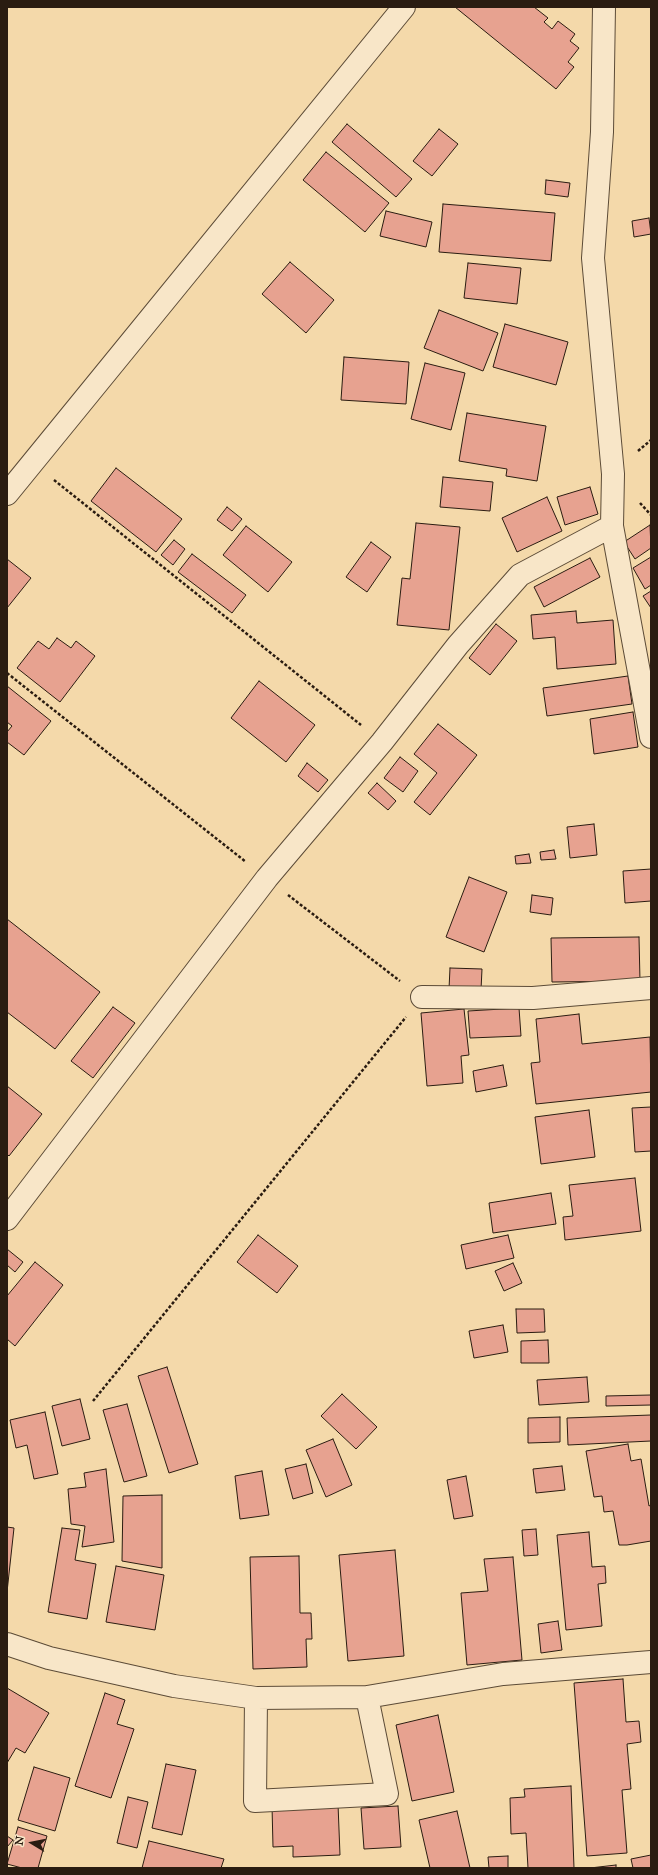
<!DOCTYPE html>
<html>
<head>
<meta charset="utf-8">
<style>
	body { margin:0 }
	#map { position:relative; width:658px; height:1875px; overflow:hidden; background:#f4d9aa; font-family:"IM FELL Great Primer",serif }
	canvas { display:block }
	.frame { position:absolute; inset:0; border:8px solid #2a1c11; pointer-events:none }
	.north { position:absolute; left:12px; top:1823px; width:40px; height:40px; -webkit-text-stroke:3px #f8e6c8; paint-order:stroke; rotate:280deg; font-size:11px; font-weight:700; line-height:16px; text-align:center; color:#2a1c11 }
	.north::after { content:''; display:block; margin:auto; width:14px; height:18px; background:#2a1c11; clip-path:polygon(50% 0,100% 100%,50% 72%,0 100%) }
</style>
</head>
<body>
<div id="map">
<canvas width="658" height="1875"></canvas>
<div class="frame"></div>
<div class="north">N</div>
</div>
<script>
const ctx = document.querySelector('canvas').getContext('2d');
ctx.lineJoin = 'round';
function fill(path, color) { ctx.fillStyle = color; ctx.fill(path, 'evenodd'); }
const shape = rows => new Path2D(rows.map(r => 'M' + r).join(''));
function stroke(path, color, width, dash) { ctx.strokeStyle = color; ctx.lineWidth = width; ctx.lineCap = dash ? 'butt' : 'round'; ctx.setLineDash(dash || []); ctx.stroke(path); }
const building = shape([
	[455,7,534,7,548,18,544,22,552,29,558,21,575,34,570,41,579,48,568,62,574,67,556,89,455,7],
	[347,124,412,179,396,197,332,142,347,124],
	[439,129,458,144,432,176,413,161,439,129],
	[326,152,389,203,365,232,303,180,326,152],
	[546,180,570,183,568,197,545,194,546,180],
	[443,204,555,213,551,261,439,252,443,204],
	[386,211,432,222,426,247,380,236,386,211],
	[649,218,651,234,634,237,632,221,649,218],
	[290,262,334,300,306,333,262,294,290,262],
	[468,263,521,268,517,304,464,298,468,263],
	[439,310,498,333,483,371,424,348,439,310],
	[505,324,568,342,556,385,493,367,505,324],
	[344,357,409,362,406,404,341,400,344,357],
	[425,363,465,373,451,430,411,419,425,363],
	[467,413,546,426,537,481,506,476,507,469,459,461,467,413],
	[116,468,182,519,156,552,91,501,116,468],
	[443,477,493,482,490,511,440,507,443,477],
	[590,487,598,514,565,525,557,497,590,487],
	[547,497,562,531,517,552,502,518,547,497],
	[227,507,242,519,232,531,217,520,227,507],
	[416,523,460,527,449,630,397,625,402,578,410,579,416,523],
	[650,525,651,548,635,559,624,542,650,525],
	[246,526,292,562,268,592,223,555,246,526],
	[174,540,185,549,173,565,161,555,174,540],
	[371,542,391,557,367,592,346,577,371,542],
	[192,554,246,595,232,613,178,572,192,554],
	[651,557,651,585,645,589,633,568,651,557],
	[590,558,600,577,544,607,534,587,590,558],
	[7,559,31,578,7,608,7,559],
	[651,591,651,608,643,596,651,591],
	[576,611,577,623,613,620,616,664,557,669,555,637,533,639,531,615,576,611],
	[496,624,517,641,490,675,469,658,496,624],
	[57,638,71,648,76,641,95,656,60,702,17,668,38,641,49,649,57,638],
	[628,676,632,704,547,716,543,688,628,676],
	[259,681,315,725,286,762,231,718,259,681],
	[7,686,51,721,24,755,7,742,7,732,12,726,7,722,7,686],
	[633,712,638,747,594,754,590,719,633,712],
	[438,724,477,755,430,815,414,802,437,773,414,754,438,724],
	[400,757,418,771,403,792,384,778,400,757],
	[307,763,328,780,318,792,298,776,307,763],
	[377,783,396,801,388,810,368,793,377,783],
	[594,824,597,855,570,858,567,827,594,824],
	[554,850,556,859,541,860,540,852,554,850],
	[529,854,531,863,516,864,515,856,529,854],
	[651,869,651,901,625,903,623,871,651,869],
	[469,877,507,892,484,952,446,937,469,877],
	[532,895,553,898,551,915,530,912,532,895],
	[7,919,100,992,55,1049,7,1012,7,919],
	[639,937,640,981,552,982,551,938,639,937],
	[450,968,482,969,481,990,449,989,450,968],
	[113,1007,135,1023,93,1078,71,1061,113,1007],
	[519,1008,521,1036,470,1038,468,1011,519,1008],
	[464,1009,469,1055,461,1056,463,1083,427,1086,421,1013,464,1009],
	[579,1014,582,1044,650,1037,651,1092,536,1104,531,1063,540,1062,536,1019,579,1014],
	[503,1065,507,1086,476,1092,473,1071,503,1065],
	[7,1086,42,1114,9,1156,7,1154,7,1086],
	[651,1107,651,1151,635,1152,632,1108,651,1107],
	[589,1110,595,1157,541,1164,535,1117,589,1110],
	[635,1178,641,1231,565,1240,563,1217,573,1216,569,1185,635,1178],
	[551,1193,556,1224,493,1233,489,1203,551,1193],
	[258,1235,298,1266,277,1293,237,1262,258,1235],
	[508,1235,514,1258,466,1269,461,1245,508,1235],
	[7,1249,23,1262,15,1272,7,1265,7,1249],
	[35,1262,63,1285,15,1346,7,1339,7,1296,35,1262],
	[513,1263,522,1283,504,1291,495,1271,513,1263],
	[516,1309,544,1309,545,1332,517,1333,516,1309],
	[503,1325,508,1352,474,1358,469,1331,503,1325],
	[548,1340,549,1363,521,1363,521,1341,548,1340],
	[167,1367,198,1464,169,1473,138,1376,167,1367],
	[587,1377,589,1402,539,1405,537,1380,587,1377],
	[342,1394,377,1427,356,1449,321,1416,342,1394],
	[651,1395,651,1405,606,1406,606,1396,651,1395],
	[80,1399,90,1439,62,1446,52,1406,80,1399],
	[127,1404,147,1476,124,1482,103,1410,127,1404],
	[45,1412,58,1474,34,1479,27,1445,16,1448,10,1420,45,1412],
	[651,1415,651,1441,568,1445,567,1418,651,1415],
	[560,1417,560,1442,528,1443,528,1418,560,1417],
	[333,1439,352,1485,326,1497,306,1450,333,1439],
	[628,1444,631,1461,641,1459,649,1506,651,1505,651,1541,627,1545,619,1545,613,1511,604,1512,602,1496,594,1497,586,1451,628,1444],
	[306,1464,313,1493,293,1499,285,1469,306,1464],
	[562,1466,565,1490,536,1493,533,1469,562,1466],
	[106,1469,114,1542,82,1547,85,1526,71,1524,68,1489,86,1487,84,1473,106,1469],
	[262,1471,269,1515,240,1519,235,1476,262,1471],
	[466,1476,473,1516,454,1519,447,1480,466,1476],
	[162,1495,162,1568,122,1561,123,1496,162,1495],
	[7,1527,14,1528,7,1592,7,1527],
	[62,1528,80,1530,75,1560,96,1564,87,1619,48,1612,62,1528],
	[536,1529,538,1555,524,1556,522,1530,536,1529],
	[589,1532,592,1567,605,1566,606,1583,598,1584,602,1626,566,1630,557,1535,589,1532],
	[395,1550,404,1656,348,1661,339,1555,395,1550],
	[299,1556,300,1613,311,1613,312,1639,306,1639,307,1667,253,1669,250,1557,299,1556],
	[513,1557,522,1660,467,1665,461,1593,488,1591,484,1559,513,1557],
	[116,1566,164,1575,155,1630,106,1622,116,1566],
	[558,1621,562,1650,541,1653,538,1624,558,1621],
	[623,1679,626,1722,639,1721,641,1742,627,1744,631,1789,622,1790,627,1853,587,1856,574,1683,623,1679],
	[7,1688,49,1713,25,1753,16,1748,7,1763,7,1688],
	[105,1693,125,1700,117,1724,134,1729,111,1798,75,1786,105,1693],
	[438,1715,454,1792,412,1801,396,1725,438,1715],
	[166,1764,196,1770,182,1835,152,1828,166,1764],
	[34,1767,70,1778,55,1831,18,1820,34,1767],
	[571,1786,574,1868,528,1868,526,1833,511,1834,510,1798,525,1797,524,1789,571,1786],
	[128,1797,148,1802,137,1848,117,1843,128,1797],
	[338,1804,340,1855,293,1857,293,1846,273,1847,272,1806,338,1804],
	[398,1806,401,1847,364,1849,361,1808,398,1806],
	[457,1811,470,1868,430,1868,419,1820,457,1811],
	[18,1827,47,1836,38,1868,22,1868,7,1864,18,1827],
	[7,1836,13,1840,7,1847,7,1836],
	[149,1841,224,1859,221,1868,142,1868,149,1841],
	[651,1855,651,1868,633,1868,631,1859,651,1855],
	[508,1856,508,1868,489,1868,488,1857,508,1856],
	[616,1865,616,1868,590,1868,616,1865]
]);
fill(building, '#e7a290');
stroke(building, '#2a1c11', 1);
const minor = shape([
	[604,7,602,132,593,258,613,474,612,526,651,737],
	[7,494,404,7],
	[422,997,533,998,651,988],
	[7,1219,267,878,382,742,458,645,520,575,612,526],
	[7,1644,49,1658,174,1686,256,1698,367,1697,503,1674,651,1662],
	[256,1698,255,1801,387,1794,367,1697]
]);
stroke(minor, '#5c4b37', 24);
stroke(shape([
	[638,451,651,440],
	[54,480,361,725],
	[640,503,651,515],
	[7,673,246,862],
	[288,895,400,981],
	[93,1401,406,1017]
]), '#2a1c11', 2.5, [3, 2]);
stroke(minor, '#f8e6c8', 22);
</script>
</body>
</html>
